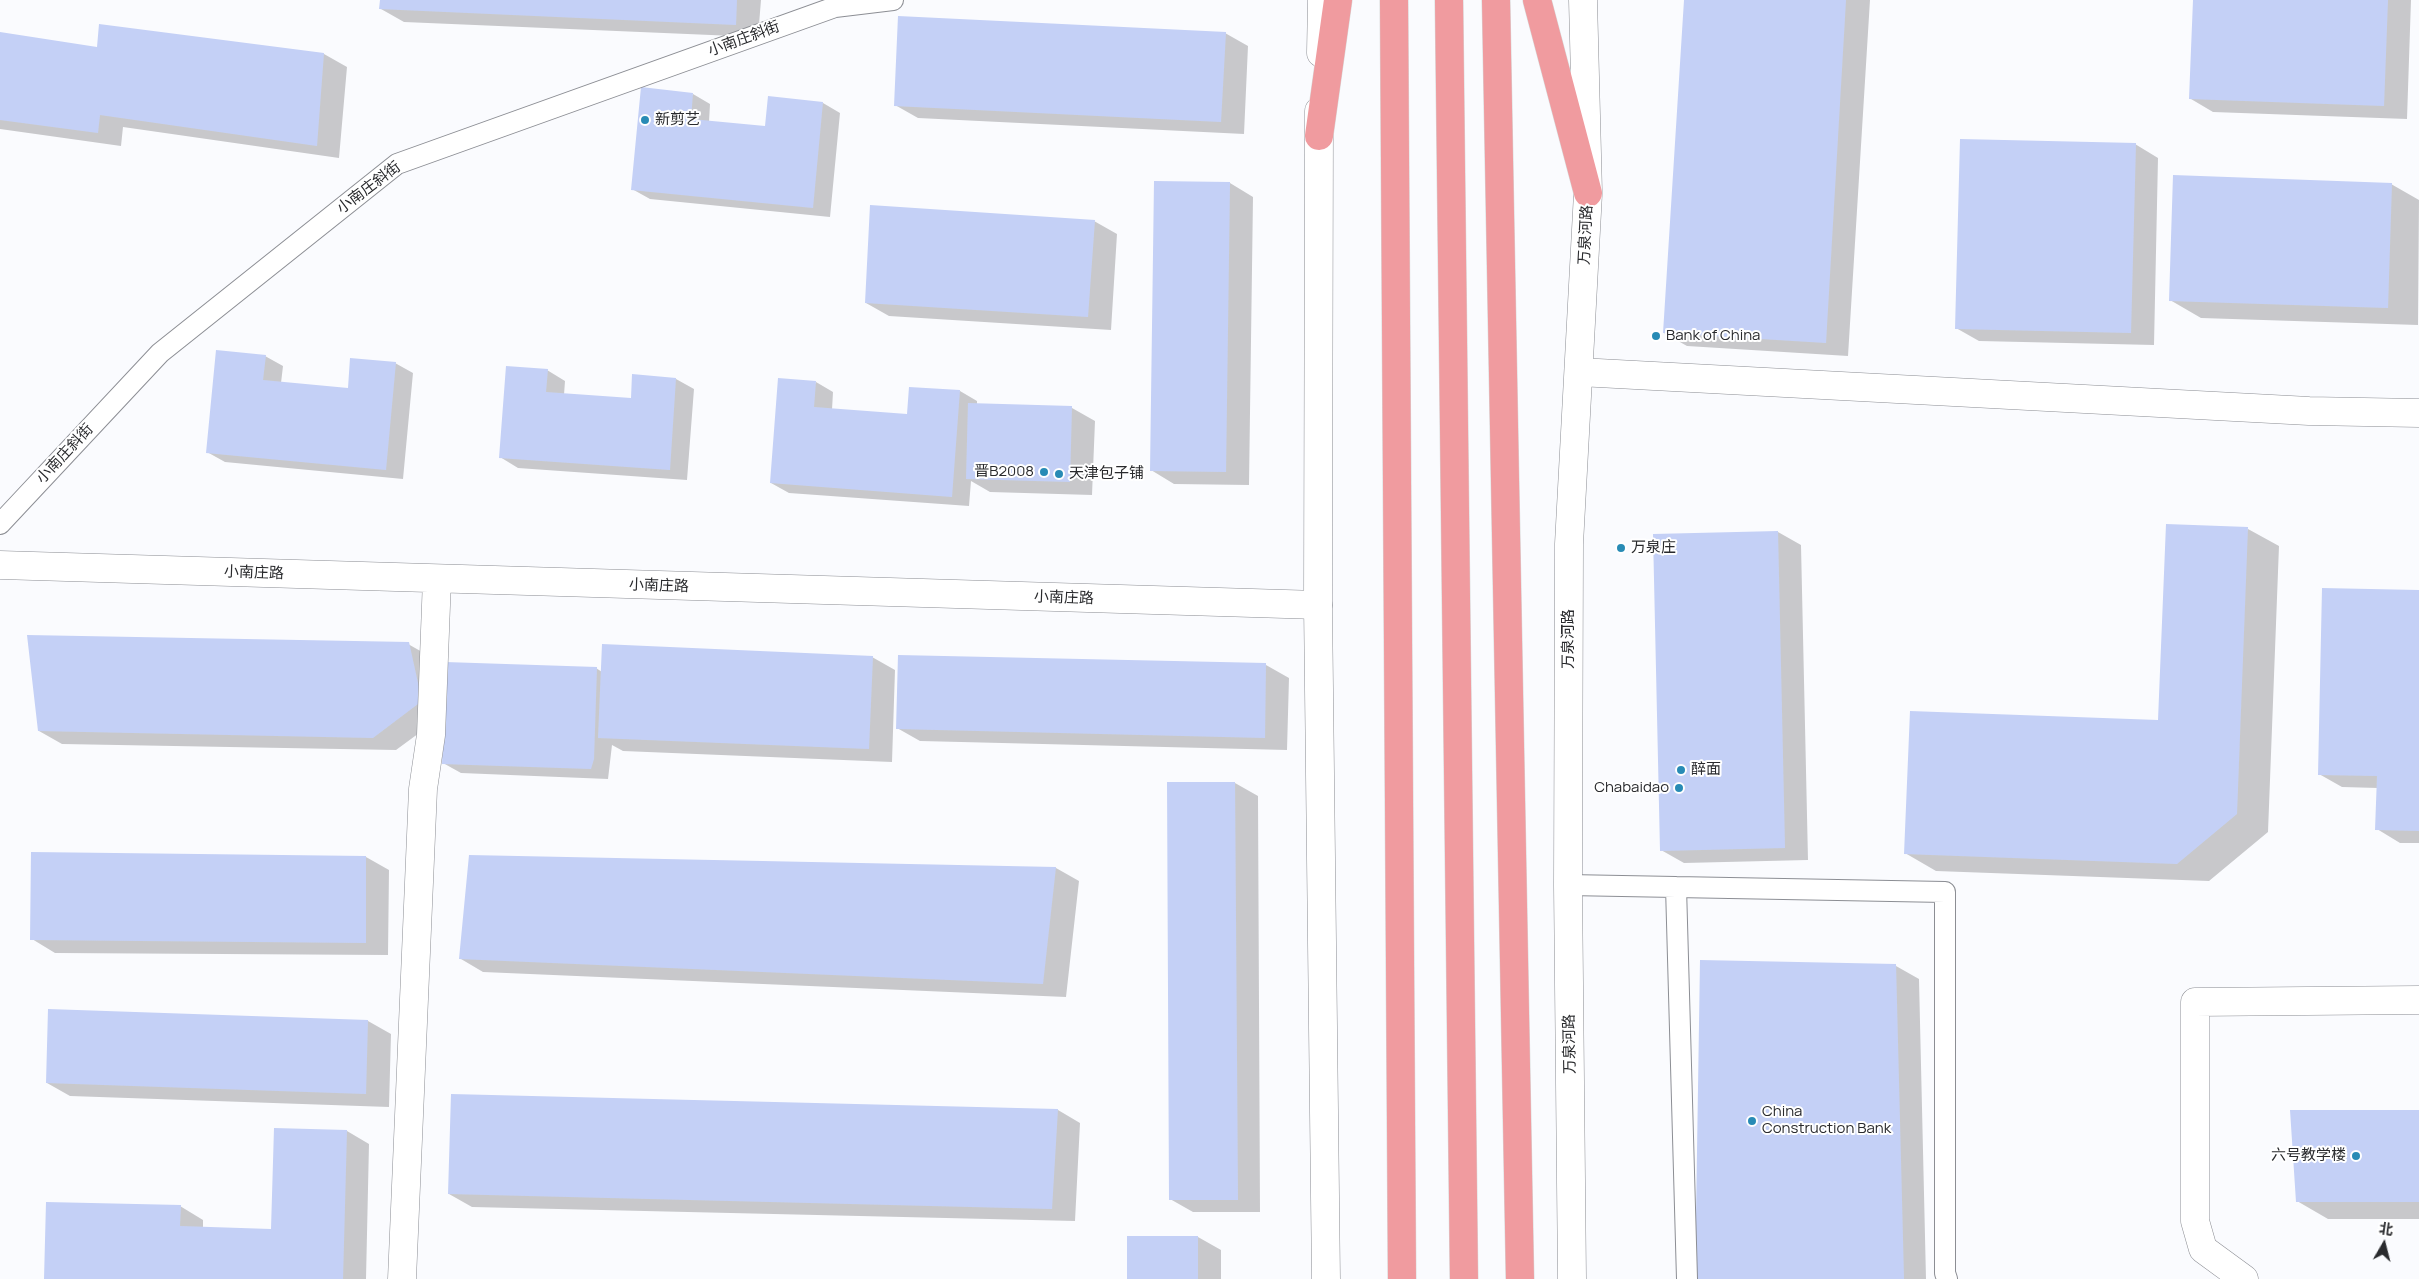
<!DOCTYPE html>
<html>
<head>
<meta charset="utf-8">
<style>
	body { margin:0 }
	#map { position:relative; width:2419px; height:1279px; overflow:hidden; background:#fafbfe; font-family:Manrope,"Noto Sans SC",sans-serif }
	canvas { display:block }
	.north { position:absolute; left:2359px; top:1219px; width:50px; height:50px; -webkit-text-stroke:4px #fff; paint-order:stroke; rotate:8deg; font-size:14px; font-weight:700; line-height:20px; text-align:center; color:#292a2d }
	.north::after { content:''; display:block; margin:auto; width:18px; height:22px; background:#292a2d; clip-path:polygon(50% 0,100% 100%,50% 72%,0 100%) }
</style>
</head>
<body>
<div id="map">
<canvas width="2419" height="1279"></canvas>
<div class="north">北</div>
</div>
<script>
const ctx = document.querySelector('canvas').getContext('2d');
ctx.lineJoin = 'round';
function fill(path, color) { ctx.fillStyle = color; ctx.fill(path, 'evenodd'); }
const shape = rows => new Path2D(rows.map(r => 'M' + r).join(''));
function stroke(path, color, width, dash) { ctx.strokeStyle = color; ctx.lineWidth = width; ctx.lineCap = dash ? 'butt' : 'round'; ctx.setLineDash(dash || []); ctx.stroke(path); }
function drawText(font, color, halo, rows, align = 'center') {
  ctx.font = font + ' Manrope,"Noto Sans SC",sans-serif'; ctx.lineWidth = 4; ctx.setLineDash([]); ctx.textBaseline = 'middle'; ctx.strokeStyle = halo; ctx.fillStyle = color; for (const [text, x, y, turn = 0] of rows) {
    ctx.save(); ctx.translate(x, y); ctx.rotate((+turn || 0) * Math.PI / 180); ctx.textAlign = isNaN(turn) ? turn : align; if (halo) ctx.strokeText(text, 0, 0); ctx.fillText(text, 0, 0); ctx.restore();
  }
}
fill(shape([
	[381,0,761,0,758,37,404,22,381,9],
	[1685,0,1870,0,1848,356,1687,346,1664,333],
	[2194,0,2411,0,2407,119,2213,112,2191,99],
	[100,26,324,54,347,67,339,158,123,127,121,146,0,129,0,33,98,49],
	[1225,33,1248,46,1244,134,918,118,895,105],
	[693,94,710,104,709,122,767,128,823,103,840,113,830,217,650,199,632,189],
	[2135,144,2158,158,2154,345,1979,341,1956,328],
	[1230,183,1253,197,1249,485,1174,484,1151,470],
	[2391,184,2419,200,2418,325,2201,318,2170,300],
	[1094,221,1117,234,1111,330,889,316,866,303],
	[265,356,283,366,281,383,349,389,395,363,413,373,403,479,225,462,207,452],
	[547,370,565,381,564,395,632,400,676,379,694,389,687,480,518,468,500,457],
	[816,382,833,392,832,410,908,415,960,391,977,401,977,405,1072,408,1095,421,1092,495,990,492,971,481,969,506,789,493,771,483],
	[2248,529,2279,546,2268,832,2209,881,1936,871,1905,853,2159,721],
	[1778,532,1801,545,1808,860,1684,863,1661,850],
	[2419,592,2419,843,2400,843,2377,829,2378,788,2342,787,2319,774],
	[408,644,431,657,444,713,596,668,602,672,872,657,895,670,892,762,623,751,612,745,608,779,461,773,443,763,445,714,396,750,62,744,39,731],
	[1266,665,1289,678,1287,750,920,741,897,728],
	[1235,783,1258,796,1260,1212,1193,1212,1170,1199],
	[470,856,1056,868,1079,881,1066,997,483,972,461,959],
	[366,857,389,870,388,955,55,953,32,939],
	[1896,966,1919,979,1926,1279,1696,1279],
	[50,1010,368,1021,391,1034,389,1107,70,1096,47,1083],
	[1058,1110,1080,1123,1075,1221,472,1207,449,1194],
	[2419,1112,2419,1219,2328,1219,2297,1201],
	[347,1131,369,1144,366,1279,45,1279,180,1206,203,1220,203,1228,272,1230],
	[1198,1237,1221,1250,1221,1279,1128,1279]
]), '#0003');
fill(shape([
	[380,0,737,0,736,25,379,9],
	[1684,0,1846,0,1826,343,1663,333],
	[2193,0,2388,0,2384,106,2189,99],
	[898,16,1226,32,1221,122,894,106],
	[99,24,324,53,317,146,100,115,98,133,0,120,0,32,97,47],
	[641,87,693,93,691,119,765,126,768,96,823,102,813,208,631,190],
	[1960,139,2136,143,2131,333,1955,329],
	[2173,175,2392,183,2388,308,2169,301],
	[1154,181,1230,182,1226,472,1150,471],
	[870,205,1095,220,1088,317,865,303],
	[216,350,266,355,263,380,348,388,350,358,396,362,386,470,206,453],
	[506,366,548,369,546,392,631,398,632,374,676,378,670,470,499,458],
	[778,378,816,381,814,407,907,414,909,387,960,390,952,497,770,483],
	[968,403,1072,406,1070,482,966,479],
	[2166,524,2248,527,2237,814,2177,864,1904,854,1910,711,2158,720],
	[1778,531,1785,848,1660,851,1653,534],
	[2322,588,2419,590,2419,831,2375,830,2377,776,2318,775],
	[27,635,409,642,422,701,373,738,38,731],
	[602,644,873,656,869,749,598,738],
	[898,655,1266,663,1265,738,896,729],
	[445,662,597,667,594,759,591,769,442,764],
	[1167,782,1235,782,1238,1200,1169,1200],
	[31,852,366,856,366,943,30,940],
	[469,855,1056,867,1043,984,459,959],
	[1700,960,1896,964,1904,1279,1695,1279],
	[48,1009,368,1020,366,1094,46,1083],
	[451,1094,1058,1109,1052,1209,448,1194],
	[2290,1110,2419,1110,2419,1202,2296,1202],
	[274,1128,347,1130,343,1279,44,1279,46,1202,181,1205,180,1226,271,1229],
	[1127,1236,1198,1236,1198,1279,1127,1279]
]), '#c4d0f6');
const lane = shape([
	[0,524,160,353,397,164,835,7,893,0],
	[1568,885,1945,892,1945,1273,1947,1279],
	[1676,887,1687,1279]
]);
const street = shape([
	[1579,372,2309,411,2419,413],
	[0,565,1318,605],
	[402,1279,423,789,431,735,437,579],
	[2244,1279,2203,1249,2195,1221,2195,1002,2419,1000]
]);
const secondary = shape([
	[1321,53,1322,0],
	[1319,111,1318,605,1326,1279],
	[1572,1279,1568,885,1569,544,1588,193,1583,0]
]);
const highway = shape([
	[1394,0,1402,1279],
	[1449,0,1464,1279],
	[1496,0,1520,1279],
	[1537,0,1588,193],
	[1319,136,1338,0]
]);
stroke(lane, '#8c8e94', 22);
stroke(street, '#8c8e94', 29);
stroke(secondary, '#8c8e94', 29);
stroke(highway, '#d8d9d9', 29);
stroke(lane, '#fff', 20);
stroke(street, '#fff', 28);
stroke(secondary, '#fff', 28);
stroke(highway, '#f09b9f', 28);
for (const [x, y, r, color] of [
	[645,120,5,"#288bb5"],
	[1656,336,5,"#288bb5"],
	[1044,472,5,"#288bb5"],
	[1059,474,5,"#288bb5"],
	[1621,548,5,"#288bb5"],
	[1681,770,5,"#288bb5"],
	[1679,788,5,"#288bb5"],
	[1752,1121,5,"#288bb5"],
	[2356,1156,5,"#288bb5"]
]) { const dot = new Path2D(); dot.arc(x, y, r, 0, 2 * Math.PI); ctx.fillStyle = color; ctx.fill(dot); stroke(dot, '#fff', 2); }
drawText('15px', '#292a2d', '#fff', [
	["小南庄斜街",744,39,-20],
	["小南庄斜街",369,188,-37],
	["万泉河路",1586,235,-87],
	["小南庄斜街",65,454,-47],
	["小南庄路",254,573,2],
	["小南庄路",659,586,2],
	["小南庄路",1064,598,2],
	["万泉河路",1569,639,-90],
	["万泉河路",1570,1044,-91]
]);
drawText('15px', '#292a2d', '#fff', [
	["新剪艺",655,120],
	["Bank of China",1666,336],
	["晋B2008",1034,472,"right"],
	["天津包子铺",1069,474],
	["万泉庄",1631,548],
	["醉面",1691,770],
	["Chabaidao",1669,788,"right"],
	["China",1762,1112],
	["Construction Bank",1762,1129],
	["六号教学楼",2346,1156,"right"]
], 'left');
</script>
</body>
</html>
